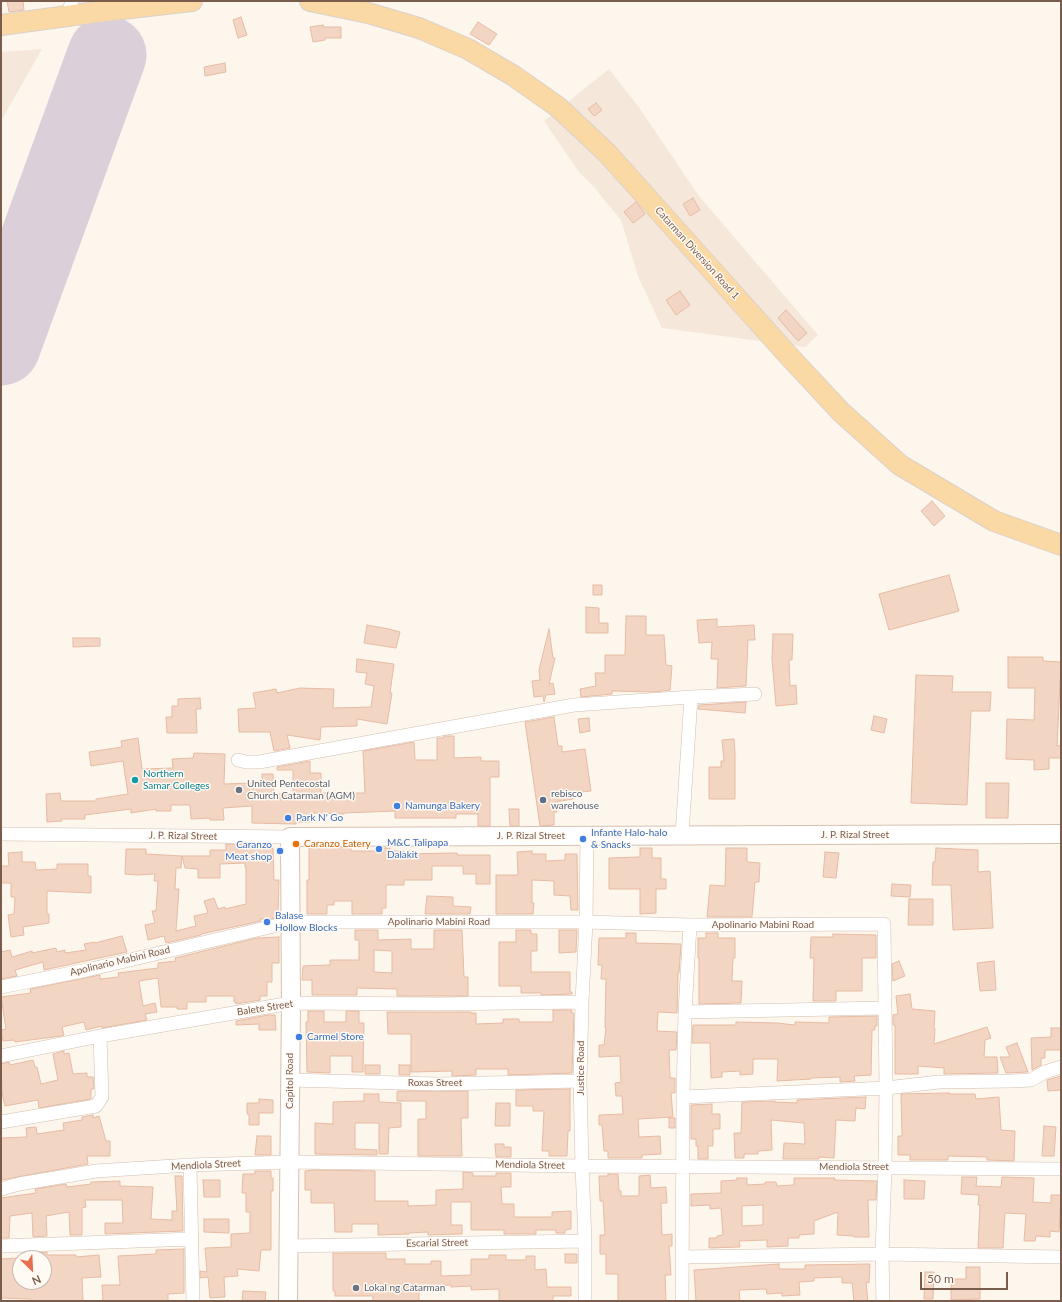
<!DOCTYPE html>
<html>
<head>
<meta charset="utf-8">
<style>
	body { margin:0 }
	#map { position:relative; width:1062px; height:1302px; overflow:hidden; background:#fdf6ec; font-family:Lato,sans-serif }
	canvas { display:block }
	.frame { position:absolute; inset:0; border:2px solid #7a5c4d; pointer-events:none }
	.north { position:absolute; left:12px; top:1250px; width:40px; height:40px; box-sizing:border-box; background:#fffaf3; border:1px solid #cabbb1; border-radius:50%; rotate:156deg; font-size:11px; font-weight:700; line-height:16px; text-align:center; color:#7a5c4d }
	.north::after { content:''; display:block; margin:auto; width:14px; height:18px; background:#e76f51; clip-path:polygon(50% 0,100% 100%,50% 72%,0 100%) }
	.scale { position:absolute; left:920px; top:1272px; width:88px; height:18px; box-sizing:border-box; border:2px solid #7a5c4d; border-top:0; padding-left:5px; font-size:12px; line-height:14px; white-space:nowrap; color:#7a5c4d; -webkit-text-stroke:3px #fffaf3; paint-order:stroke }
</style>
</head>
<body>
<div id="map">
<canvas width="1062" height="1302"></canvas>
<div class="frame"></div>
<div class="north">N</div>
<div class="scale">50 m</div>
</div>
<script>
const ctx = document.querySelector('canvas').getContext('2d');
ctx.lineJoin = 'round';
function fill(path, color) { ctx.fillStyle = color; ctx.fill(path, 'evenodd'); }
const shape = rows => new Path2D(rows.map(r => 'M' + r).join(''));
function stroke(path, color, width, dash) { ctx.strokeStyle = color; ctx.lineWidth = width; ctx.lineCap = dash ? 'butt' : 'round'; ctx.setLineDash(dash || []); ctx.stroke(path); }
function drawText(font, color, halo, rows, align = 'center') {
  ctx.font = font + ' Lato,sans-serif'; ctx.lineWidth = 3; ctx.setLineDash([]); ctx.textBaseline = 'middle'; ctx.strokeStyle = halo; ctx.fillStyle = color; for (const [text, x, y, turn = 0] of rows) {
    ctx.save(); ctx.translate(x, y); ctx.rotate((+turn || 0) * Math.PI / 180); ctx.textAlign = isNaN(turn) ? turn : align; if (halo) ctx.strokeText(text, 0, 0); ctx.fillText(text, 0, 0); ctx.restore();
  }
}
fill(shape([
	[42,49,1,121,1,52],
	[609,69,638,106,699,196,818,335,805,347,662,328,638,276,621,220,600,195,596,189,579,172,544,121]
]), '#f5e8da');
stroke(shape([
	[1,346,107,55]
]), '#dbcfda', 79);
const building = shape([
	[7,1,23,1,24,10,9,12,7,1],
	[241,17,247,35,238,38,233,20,241,17],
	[478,22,497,34,489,45,470,34,478,22],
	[323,25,323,27,341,27,341,38,325,38,325,40,313,42,310,27,323,25],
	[225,63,226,72,205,76,204,67,225,63],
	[596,103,602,110,594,116,588,109,596,103],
	[693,198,700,210,690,216,683,204,693,198],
	[636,202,645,214,633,223,624,212,636,202],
	[680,291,690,305,676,315,666,300,680,291],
	[786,310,807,333,798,341,778,318,786,310],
	[932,501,945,516,934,526,921,511,932,501],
	[949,575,959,611,889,630,879,594,949,575],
	[593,585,602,585,602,595,593,595,593,585],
	[586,607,599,608,599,623,608,623,608,633,586,633,586,607],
	[626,616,646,616,646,635,664,635,666,665,672,666,670,690,654,692,612,691,612,694,581,697,580,689,596,686,595,673,605,673,605,655,625,655,626,616],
	[717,619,717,627,754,625,755,640,748,640,746,686,717,688,718,659,711,659,712,642,699,643,697,620,717,619],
	[367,625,389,629,400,632,396,648,364,643,367,625],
	[549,629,553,658,555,658,549,684,553,683,555,694,546,695,544,702,543,696,534,697,532,681,540,680,539,670,549,629],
	[773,634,793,634,792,660,789,660,790,686,796,685,797,704,776,706,772,659,773,634],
	[73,638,100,638,100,646,73,647,73,638],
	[1008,657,1043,657,1043,661,1061,662,1057,746,1061,745,1061,758,1049,758,1049,769,1034,770,1034,760,1006,759,1007,719,1034,720,1035,688,1008,688,1008,657],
	[357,659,394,664,390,693,392,693,387,724,357,719,357,726,321,727,320,740,287,735,290,748,274,751,270,732,239,732,238,709,256,708,253,693,276,689,277,693,300,688,334,689,333,708,371,707,374,686,365,684,367,673,356,672,357,659],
	[916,675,953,676,952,692,991,692,990,711,971,711,967,805,911,803,916,675],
	[200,698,201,709,196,709,197,733,167,733,166,717,172,717,172,706,178,706,178,699,200,698],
	[746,702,745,713,698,709,699,705,746,702],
	[874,716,887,719,884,733,871,730,874,716],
	[554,717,558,746,562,746,562,752,585,749,591,791,572,793,573,799,555,802,557,812,554,812,554,825,540,826,525,722,554,717],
	[589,718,590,731,580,733,578,719,589,718],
	[445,736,454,736,454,758,481,757,481,761,499,761,499,777,490,777,490,826,478,826,478,814,456,814,456,818,395,818,395,811,344,813,344,814,313,813,313,822,296,822,296,824,252,823,252,806,223,808,224,820,210,820,210,818,191,819,190,805,171,805,171,811,156,811,156,809,131,813,131,809,85,815,85,819,61,819,62,821,47,822,46,794,60,793,61,801,96,801,96,799,128,794,123,761,91,766,89,752,122,747,121,741,138,738,142,769,173,768,172,759,193,758,194,753,225,754,224,784,252,783,252,781,262,781,262,774,273,774,274,794,293,794,293,770,277,770,277,767,310,761,310,773,321,773,321,793,365,793,363,751,414,742,415,760,437,760,437,738,443,738,443,737,445,736],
	[734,739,735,752,735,799,709,799,709,767,721,767,721,761,724,761,722,740,734,739],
	[986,783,1009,783,1008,818,986,818,986,783],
	[509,809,519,809,519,826,510,826,509,809],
	[226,844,270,845,270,848,273,848,274,880,279,880,278,917,271,919,260,919,261,921,201,934,201,935,166,943,164,936,148,940,145,925,155,923,152,911,156,911,158,881,154,881,155,874,138,875,125,874,126,849,146,849,146,854,182,856,181,868,176,868,175,889,179,889,176,931,196,926,194,916,208,913,204,901,214,898,218,909,225,907,225,909,246,904,246,867,245,867,245,863,220,864,220,878,198,878,198,869,185,868,182,856,210,856,210,850,226,850,226,844],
	[317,847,351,847,351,851,376,851,376,848,390,848,390,851,404,851,404,854,457,853,457,855,490,855,490,884,476,884,476,874,463,874,463,866,432,866,432,880,404,880,404,885,386,885,386,908,382,908,382,914,352,914,352,901,334,901,334,905,327,905,327,914,307,914,307,880,309,880,309,848,317,847],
	[640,848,652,848,652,858,661,858,661,879,666,879,666,889,656,889,656,913,640,914,640,889,609,889,609,858,640,857,640,848],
	[726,848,747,848,747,862,760,863,759,882,755,882,752,917,707,917,710,885,725,886,726,848],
	[936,848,978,850,978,872,990,871,993,928,953,930,951,885,932,885,933,862,935,862,936,848],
	[532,851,532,854,546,854,546,861,565,860,565,854,577,854,578,910,571,910,570,896,554,895,554,881,532,880,532,903,534,903,533,914,496,914,496,875,518,875,517,852,532,851],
	[22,852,22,862,35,862,36,870,57,869,57,864,88,864,88,876,91,876,91,893,47,891,47,914,49,914,49,923,23,927,24,935,11,937,8,915,14,914,15,897,11,897,11,883,1,883,1,866,9,866,8,853,22,852],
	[825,852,839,853,836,878,823,877,825,852],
	[892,884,911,885,910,897,891,896,892,884],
	[427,896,453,897,453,906,471,907,470,914,425,914,427,896],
	[909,899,933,899,933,925,908,925,909,899],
	[355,930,378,930,378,940,411,939,411,949,434,949,434,930,462,930,464,977,468,977,468,996,397,996,397,989,357,988,357,995,312,995,312,980,302,980,303,966,330,965,330,960,359,960,359,940,355,940,355,930],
	[374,950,392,951,392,973,374,972,374,950],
	[516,930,531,930,531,934,537,934,537,951,531,951,531,972,570,972,570,992,572,992,572,994,541,995,541,993,521,993,521,986,499,986,499,942,516,942,516,930],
	[559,930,577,930,576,952,559,953,559,930],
	[626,933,636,933,636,943,681,944,679,973,678,973,677,1013,658,1012,657,1031,677,1032,676,1050,669,1050,670,1078,675,1078,675,1093,671,1093,673,1117,638,1119,639,1137,660,1136,661,1154,642,1155,642,1158,608,1158,608,1151,604,1151,602,1125,599,1125,599,1115,623,1114,622,1096,616,1096,615,1083,621,1082,620,1056,599,1057,599,1045,604,1045,606,1028,605,1028,606,979,601,979,602,965,598,965,599,938,626,938,626,933],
	[706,933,718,933,718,938,735,938,735,958,733,958,732,981,742,981,741,1003,699,1004,699,958,698,958,698,938,706,938,706,933],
	[833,934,876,935,876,958,862,958,862,991,836,991,836,1001,813,1001,814,958,810,958,811,937,833,937,833,934],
	[122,936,127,952,44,970,43,962,15,970,17,976,1,979,1,952,10,950,12,957,32,951,32,953,56,948,57,952,65,950,65,953,86,950,84,944,95,942,95,943,122,936],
	[279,937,279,963,272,963,272,982,267,982,267,996,260,996,260,1000,236,1004,236,1002,234,1002,234,996,206,996,206,1002,187,1002,187,1009,177,1009,177,1007,161,1007,158,978,139,981,143,1006,155,1003,157,1012,145,1014,147,1020,102,1028,102,1026,86,1030,84,1022,62,1027,64,1035,61,1036,15,1042,14,1040,3,1041,1,1030,6,1029,1,997,31,993,30,989,100,975,100,979,119,977,118,973,158,968,158,963,176,961,175,958,257,938,279,937],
	[899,961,905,976,893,981,892,964,899,961],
	[994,961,996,990,980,991,977,963,994,961],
	[910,994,912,1009,935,1011,934,1028,935,1029,934,1044,987,1027,991,1038,985,1040,984,1057,997,1057,998,1073,944,1074,944,1068,918,1066,918,1074,895,1074,895,1025,893,1025,893,1015,898,1014,896,996,910,994],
	[553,1010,572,1010,571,1013,574,1013,572,1073,508,1075,508,1069,476,1069,476,1075,452,1076,452,1071,411,1072,411,1034,388,1034,387,1012,471,1012,471,1013,476,1013,476,1024,503,1023,503,1019,519,1019,519,1022,553,1022,553,1010],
	[308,1011,324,1011,324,1022,346,1022,346,1011,359,1011,359,1023,364,1023,363,1072,352,1072,352,1056,330,1056,330,1073,307,1072,306,1022,308,1022,308,1011],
	[268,1015,275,1015,276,1030,259,1030,259,1024,236,1025,236,1021,268,1015],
	[877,1016,877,1026,875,1026,875,1030,872,1030,871,1075,854,1076,855,1081,840,1082,840,1077,811,1078,811,1079,777,1081,778,1059,753,1059,753,1074,740,1075,740,1071,722,1072,722,1077,711,1078,710,1043,692,1043,693,1025,736,1025,736,1022,777,1023,795,1025,795,1022,829,1023,829,1017,877,1016],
	[1051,1028,1061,1028,1061,1050,1045,1050,1045,1058,1041,1058,1041,1065,1032,1070,1031,1038,1051,1037,1051,1028],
	[1017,1043,1028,1072,1006,1073,1000,1057,1010,1057,1006,1047,1017,1043],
	[64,1051,64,1054,69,1053,73,1074,87,1073,87,1077,93,1077,94,1089,91,1089,91,1099,39,1108,38,1100,5,1106,2,1093,1,1064,9,1062,10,1065,33,1060,35,1067,37,1067,41,1084,58,1080,53,1054,64,1051],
	[365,1065,380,1065,380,1074,365,1074,365,1065],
	[399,1065,410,1065,410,1075,399,1075,399,1065],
	[1061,1076,1061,1090,1048,1091,1047,1080,1061,1076],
	[570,1089,570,1131,568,1131,567,1156,549,1156,549,1151,542,1151,544,1111,533,1111,533,1106,516,1106,516,1090,570,1089],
	[398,1091,468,1091,468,1118,461,1118,462,1156,418,1156,418,1119,426,1119,426,1101,397,1101,397,1092,398,1092,398,1091],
	[949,1093,949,1094,975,1094,976,1099,999,1097,1001,1130,1015,1131,1014,1161,987,1160,987,1157,948,1156,948,1160,910,1160,910,1155,898,1155,898,1136,902,1136,901,1094,949,1093],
	[364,1094,379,1094,379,1102,401,1103,401,1127,389,1128,388,1154,379,1154,379,1123,355,1123,355,1149,377,1150,377,1155,315,1154,315,1123,333,1124,333,1102,364,1101,364,1094],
	[866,1097,865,1109,856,1108,855,1121,836,1120,834,1158,819,1157,819,1159,783,1159,784,1143,805,1144,804,1123,771,1120,772,1150,758,1151,758,1154,744,1154,744,1158,735,1158,734,1133,741,1133,742,1102,775,1101,775,1102,797,1103,797,1100,866,1097],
	[259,1099,273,1100,273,1113,259,1113,259,1125,249,1125,249,1114,247,1114,247,1103,259,1103,259,1099],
	[496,1103,510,1103,510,1126,495,1126,496,1103],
	[712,1104,712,1114,720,1114,720,1129,713,1129,713,1146,708,1146,708,1159,698,1159,698,1146,696,1146,696,1139,691,1139,691,1105,712,1104],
	[93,1115,93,1118,99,1116,106,1141,110,1141,110,1156,87,1156,88,1164,1,1180,1,1138,27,1137,26,1128,36,1127,37,1134,64,1130,63,1123,82,1120,82,1117,93,1115],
	[669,1118,675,1118,675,1128,669,1128,669,1118],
	[1044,1126,1056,1127,1054,1156,1042,1156,1044,1126],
	[257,1136,271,1136,271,1155,255,1155,257,1136],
	[495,1144,504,1144,504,1147,511,1147,511,1157,496,1157,495,1144],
	[314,1170,375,1171,375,1201,408,1201,408,1206,436,1205,436,1190,463,1189,463,1172,473,1173,473,1176,496,1176,496,1173,511,1173,511,1187,501,1187,502,1204,514,1204,514,1217,552,1217,552,1212,571,1211,571,1229,565,1230,565,1233,556,1233,556,1230,536,1230,536,1234,504,1234,504,1230,471,1230,471,1202,451,1202,451,1225,462,1225,462,1234,428,1235,428,1232,409,1233,409,1234,378,1235,378,1224,352,1224,352,1232,335,1232,334,1203,311,1203,311,1190,305,1190,305,1171,314,1170],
	[255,1171,271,1171,271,1178,273,1178,273,1191,271,1191,271,1250,261,1250,259,1271,237,1269,238,1276,224,1277,225,1297,210,1298,208,1277,200,1278,200,1271,207,1272,205,1248,231,1247,231,1234,250,1233,250,1212,246,1212,246,1193,242,1193,243,1174,255,1174,255,1171],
	[608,1174,618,1174,619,1191,621,1191,621,1196,639,1196,639,1176,650,1175,651,1188,666,1187,667,1203,661,1203,662,1235,672,1234,672,1246,669,1246,671,1275,665,1275,666,1301,618,1301,618,1274,606,1274,606,1254,600,1254,600,1235,605,1235,603,1201,600,1201,599,1176,608,1176,608,1174],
	[175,1176,182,1176,183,1231,105,1234,105,1223,123,1223,122,1200,85,1200,86,1207,82,1208,82,1235,70,1235,69,1212,46,1216,47,1236,33,1237,32,1213,10,1216,9,1238,1,1238,1,1198,36,1193,35,1189,66,1184,67,1187,91,1184,91,1182,120,1181,120,1186,153,1187,151,1219,172,1220,172,1211,177,1211,175,1176],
	[962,1177,977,1177,976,1186,1001,1187,1002,1177,1034,1178,1033,1202,1051,1203,1051,1195,1061,1195,1059,1232,1050,1231,1050,1237,1036,1236,1035,1241,1024,1241,1026,1214,1005,1213,1003,1248,978,1248,980,1205,978,1205,979,1195,961,1194,962,1177],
	[737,1178,747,1178,747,1185,765,1184,765,1182,776,1182,777,1186,794,1185,794,1178,835,1178,834,1180,877,1181,876,1200,868,1200,869,1237,854,1237,854,1236,837,1235,838,1212,814,1221,814,1234,799,1235,799,1238,788,1238,788,1246,767,1247,767,1240,739,1241,740,1247,709,1248,709,1238,717,1238,717,1236,723,1235,721,1208,710,1209,710,1205,691,1206,691,1194,721,1193,721,1181,737,1180,737,1178],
	[763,1205,763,1225,742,1226,742,1206,763,1205],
	[203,1180,220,1180,220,1197,204,1197,203,1180],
	[904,1180,925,1181,924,1199,904,1199,904,1180],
	[204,1219,229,1219,229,1233,204,1232,204,1219],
	[184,1249,184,1293,168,1294,168,1301,103,1301,102,1285,120,1285,118,1256,156,1254,156,1250,184,1249],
	[47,1252,47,1255,76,1255,76,1257,99,1255,101,1277,82,1278,83,1301,30,1301,30,1299,1,1298,1,1259,20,1258,20,1282,44,1282,44,1258,34,1258,34,1253,47,1252],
	[333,1253,386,1253,386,1259,405,1259,405,1264,431,1264,431,1261,441,1261,441,1276,471,1275,471,1259,489,1259,489,1255,506,1255,506,1260,526,1260,526,1256,535,1256,535,1270,546,1269,547,1287,571,1287,571,1296,553,1296,553,1301,499,1301,499,1289,471,1290,471,1286,451,1287,451,1285,419,1286,419,1301,373,1301,373,1296,335,1296,335,1291,333,1291,333,1253],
	[565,1254,577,1254,577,1263,565,1263,565,1254],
	[779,1264,779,1269,805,1269,805,1265,870,1264,869,1283,866,1282,868,1301,854,1301,852,1283,842,1283,842,1277,814,1278,814,1281,799,1282,800,1295,782,1296,782,1293,767,1294,766,1289,739,1290,740,1301,696,1301,694,1270,779,1264],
	[966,1267,980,1267,980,1299,951,1300,951,1279,966,1279,966,1267],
	[925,1272,934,1272,933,1299,924,1299,925,1272],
	[243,1291,266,1292,265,1301,242,1301,243,1291]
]);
fill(building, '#f3d5c3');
stroke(building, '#e6bba3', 1);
const street = shape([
	[67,16,72,1],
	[238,760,246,762,259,762,574,705,691,697],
	[1,834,290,837],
	[682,835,691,697,755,694],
	[1,987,87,970,291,922,586,922,690,925,884,924,886,1088,885,1167,882,1254,883,1301],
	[685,1012,885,1008],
	[1,1056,100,1036,291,1003,439,1004,582,1002],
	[290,1080,438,1084,580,1081],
	[683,1097,685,1012,690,925],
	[1,1122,96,1106,102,1097,100,1036],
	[190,1165,193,1301],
	[1,1189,19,1184,96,1171,190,1165,290,1162,582,1166,1061,1169],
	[1,1246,192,1239],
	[288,1246,585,1241],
	[683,1257,882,1254,1061,1257],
	[585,1301,585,1241,582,1166,580,1081,582,1002,586,922,587,836],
	[682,1301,683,1097,886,1088,939,1082,1012,1081,1031,1080,1045,1072,1061,1067]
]);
const secondary = shape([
	[288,1301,291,1003,290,837,1061,834]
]);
const primary = shape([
	[310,1,368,13,419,28,468,49,514,76,558,107,607,153,787,354,841,412,900,465,994,521,1061,545],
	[1,25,104,11,192,1]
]);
stroke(street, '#d1beb0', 14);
stroke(secondary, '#d6c0b0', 20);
stroke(primary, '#dad1cd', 22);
stroke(street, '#fff', 13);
stroke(secondary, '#fff', 18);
stroke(primary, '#fbd9a5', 20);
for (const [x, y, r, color] of [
	[135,780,4,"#0f9aa8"],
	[239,790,4,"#6b7280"],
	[543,800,4,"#5c6f8a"],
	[397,806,4,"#3f7fe0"],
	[288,818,4,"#3f7fe0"],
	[583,839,4,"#3f7fe0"],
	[296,844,4,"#e8710a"],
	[379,849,4,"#3f7fe0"],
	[280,851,4,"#3f7fe0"],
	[267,922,4,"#3f7fe0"],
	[299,1037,4,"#3f7fe0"],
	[356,1288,4,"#6b7280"]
]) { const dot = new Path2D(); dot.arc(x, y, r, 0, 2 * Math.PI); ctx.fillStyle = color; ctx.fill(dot); stroke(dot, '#fffaf3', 1.5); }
drawText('10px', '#7a5c4d', '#fffaf3', [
	["Catarman Diversion Road 1",697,253,48],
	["J. P. Rizal Street",855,835],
	["J. P. Rizal Street",183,836,1],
	["J. P. Rizal Street",531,836],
	["Apolinario Mabini Road",439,922],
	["Apolinario Mabini Road",763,925],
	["Apolinario Mabini Road",120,961,-13],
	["Balete Street",265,1008,-9],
	["Justice Road",581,1068,-90],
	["Capitol Road",290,1081,-90],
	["Roxas Street",435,1083],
	["Mendiola Street",206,1165,-3],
	["Mendiola Street",530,1165,1],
	["Mendiola Street",854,1167],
	["Escarial Street",437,1243,-1]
]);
drawText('10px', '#0d838f', '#fffaf3', [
	["Northern",143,774],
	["Samar Colleges",143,786]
], 'left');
drawText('10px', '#5b616d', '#fffaf3', [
	["United Pentecostal",247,784],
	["Church Catarman (AGM)",247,796],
	["Lokal ng Catarman",364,1288]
], 'left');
drawText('10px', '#4e5e75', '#fffaf3', [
	["rebisco",551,794],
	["warehouse",551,806]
], 'left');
drawText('10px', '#366cbe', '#fffaf3', [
	["Namunga Bakery",405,806],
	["Park N' Go",296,818],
	["Infante Halo-halo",591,833],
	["& Snacks",591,845],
	["M&C Talipapa",387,843],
	["Dalakit",387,855],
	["Caranzo",272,845,"right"],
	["Meat shop",272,857,"right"],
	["Balase",275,916],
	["Hollow Blocks",275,928],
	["Carmel Store",307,1037]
], 'left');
drawText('10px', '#c56008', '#fffaf3', [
	["Caranzo Eatery",304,844]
], 'left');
</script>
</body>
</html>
